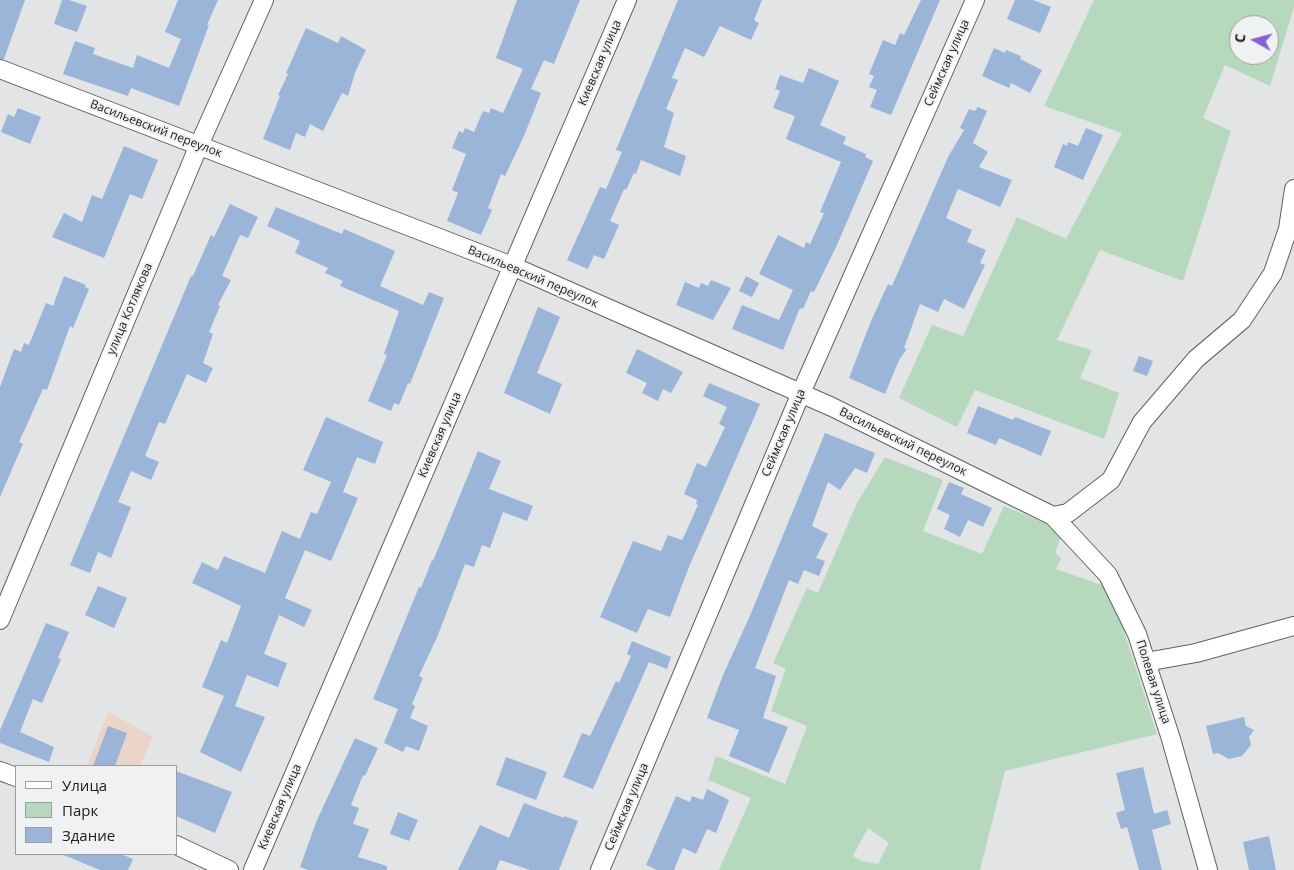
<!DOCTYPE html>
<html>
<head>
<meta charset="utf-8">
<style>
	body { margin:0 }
	#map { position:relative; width:1294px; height:870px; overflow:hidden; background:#e3e4e5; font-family:"Open Sans",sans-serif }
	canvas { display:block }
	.legend { position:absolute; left:15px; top:765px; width:162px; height:90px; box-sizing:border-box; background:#f0f1f2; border:1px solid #9d9d9e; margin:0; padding:6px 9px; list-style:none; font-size:15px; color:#202021 }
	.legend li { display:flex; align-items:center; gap:10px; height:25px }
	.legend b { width:25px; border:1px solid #9d9d9e }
	.north { position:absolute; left:1229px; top:15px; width:50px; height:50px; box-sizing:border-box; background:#f0f1f2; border:1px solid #9d9d9e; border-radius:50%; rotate:277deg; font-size:14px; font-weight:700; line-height:20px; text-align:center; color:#202021 }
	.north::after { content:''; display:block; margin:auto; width:18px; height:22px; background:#8361dc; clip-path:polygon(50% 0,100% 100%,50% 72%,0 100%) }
</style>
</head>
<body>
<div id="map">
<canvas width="1294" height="870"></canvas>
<ul class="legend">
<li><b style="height:6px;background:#fff"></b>Улица</li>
<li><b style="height:14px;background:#b6d9be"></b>Парк</li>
<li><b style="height:14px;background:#9bb5d9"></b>Здание</li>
</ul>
<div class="north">С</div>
</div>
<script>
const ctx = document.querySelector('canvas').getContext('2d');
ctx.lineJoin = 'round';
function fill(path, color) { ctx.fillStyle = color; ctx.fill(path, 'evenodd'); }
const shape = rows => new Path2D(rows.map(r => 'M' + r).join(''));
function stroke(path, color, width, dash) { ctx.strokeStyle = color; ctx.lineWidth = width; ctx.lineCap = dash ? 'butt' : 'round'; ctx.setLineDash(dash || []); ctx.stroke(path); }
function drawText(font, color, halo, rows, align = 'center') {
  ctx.font = font + ' "Open Sans",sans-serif'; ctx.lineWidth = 4; ctx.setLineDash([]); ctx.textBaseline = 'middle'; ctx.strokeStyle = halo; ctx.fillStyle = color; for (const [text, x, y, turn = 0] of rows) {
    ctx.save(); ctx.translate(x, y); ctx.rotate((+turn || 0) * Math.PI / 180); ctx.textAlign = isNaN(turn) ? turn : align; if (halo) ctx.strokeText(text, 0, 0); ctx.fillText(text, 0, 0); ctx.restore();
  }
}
fill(shape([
	[108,712,153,736,140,766,87,766]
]), '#ebd5c9');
fill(shape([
	[1094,0,1294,0,1294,7,1270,86,1225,65,1203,118,1231,131,1183,281,1100,250,1057,340,1092,350,1080,378,1119,393,1104,439,975,390,957,427,899,398,932,325,963,336,1017,217,1066,239,1122,133,1044,106],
	[1239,25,1269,25,1269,55,1239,55],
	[885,457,943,480,923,531,982,554,1004,506,1063,531,1055,553,1061,558,1056,569,1110,588,1157,734,1005,771,980,870,719,870,751,798,708,780,716,756,785,784,807,726,771,711,786,669,773,663,807,588,818,593,857,503],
	[868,828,889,843,878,864,862,861,853,856]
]), '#b6d9be');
fill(shape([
	[0,0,25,0,4,59,0,59],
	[62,0,69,0,87,6,77,32,54,24],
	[178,0,218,0,207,25,209,25,179,106,131,88,128,96,63,74,75,41,95,48,93,54,133,68,137,55,169,68,181,39,165,32],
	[517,0,580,0,554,64,544,60,531,89,541,93,524,136,505,176,501,174,488,208,492,210,481,235,447,221,458,193,452,190,466,154,452,148,459,131,463,133,465,128,474,132,483,111,489,113,491,108,503,113,523,69,496,58],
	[678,0,762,0,754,20,759,23,751,40,720,26,704,57,685,48,672,78,678,80,666,109,674,113,664,147,686,156,680,176,641,160,636,174,634,173,626,190,624,189,610,221,619,225,604,259,594,255,588,269,567,260,600,187,606,189,622,152,616,150],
	[921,0,940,0,891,115,870,107,877,90,869,87,874,76,869,74,883,40,895,45,900,33,904,35],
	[1015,0,1033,0,1051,7,1040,33,1007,19],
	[306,28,338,43,341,36,366,50,356,70,348,96,342,93,323,131,310,124,305,137,296,133,290,150,263,139,280,96,278,95,288,74,286,73],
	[994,48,1005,53,1006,50,1021,56,1020,59,1042,70,1030,93,1011,83,1009,88,982,76],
	[809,68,839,81,820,125,846,137,843,144,866,154,865,157,873,161,837,245,814,292,811,291,803,309,800,308,783,350,732,329,742,305,779,320,793,290,759,274,778,235,804,248,806,242,810,244,824,213,820,212,841,162,786,139,795,116,773,108,780,91,775,89,780,75,803,83],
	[978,107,987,111,973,143,988,152,979,167,1012,180,1000,207,958,189,946,218,972,230,967,242,986,250,980,263,985,265,964,309,944,299,938,312,920,304,904,348,907,349,899,360,885,394,849,378,871,321,888,284,892,286,948,157,964,130,960,128,969,109,975,111],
	[18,108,41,117,30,144,1,132,8,114,14,117],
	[1086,128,1103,135,1083,180,1054,167,1063,144,1067,146,1068,142,1078,146],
	[124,146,158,160,142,199,130,194,104,258,52,237,64,213,82,222,92,195,102,199],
	[230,204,258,217,248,238,240,235,222,276,231,280,218,305,220,306,209,332,213,334,203,363,213,368,206,383,187,374,165,424,159,422,145,456,159,462,151,480,131,471,118,502,131,507,111,558,98,552,90,573,70,565,191,276,193,276,211,235,214,237],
	[276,207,342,234,344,229,395,251,380,286,423,305,429,292,444,298,410,384,408,383,399,405,394,403,391,411,368,401,387,355,384,354,399,311,340,286,343,281,325,273,328,268,295,253,300,241,267,226],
	[64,276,86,285,85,287,89,289,73,328,70,326,47,390,43,389,19,442,23,444,0,497,0,387,14,349,21,352,24,343,29,345,46,303,53,306],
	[746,276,759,283,752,297,739,291],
	[711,280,731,288,713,320,676,305,685,282,699,288,701,283,708,286],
	[538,307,560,317,537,373,562,384,550,414,504,393],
	[637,349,683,372,671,393,663,389,658,401,642,393,647,383,626,373],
	[1139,356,1153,361,1147,376,1133,371],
	[709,383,760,404,689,567,670,617,648,609,637,633,600,617,633,541,661,551,668,535,682,540,685,534,698,505,696,504,697,500,684,494,697,463,706,467,725,427,719,424,727,407,703,396],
	[978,406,1013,420,1015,417,1051,431,1041,456,999,438,996,445,967,433],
	[326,417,383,442,375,464,357,457,343,492,358,498,331,561,305,550,285,598,312,610,304,627,279,615,264,654,287,663,278,687,247,675,235,706,265,717,241,772,200,752,224,696,202,687,221,640,227,643,241,606,192,583,202,562,218,570,224,556,265,573,282,531,300,539,311,512,317,514,331,482,303,470],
	[825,433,875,453,867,473,855,468,840,490,828,482,812,526,828,534,816,558,825,561,819,576,804,570,798,584,789,580,755,668,776,676,763,718,788,727,769,773,729,756,739,730,707,718,723,675,749,618],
	[478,451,501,461,489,489,533,506,527,521,503,512,490,548,482,545,474,567,465,564,438,635,419,676,423,678,412,704,415,706,410,718,428,726,419,751,406,746,403,752,384,743,398,709,373,699,419,587,421,588,432,560,433,561],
	[949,482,964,488,961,494,992,508,983,527,968,520,960,537,944,529,950,515,937,509],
	[98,586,127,598,114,628,85,615],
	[46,623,69,632,58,658,61,659,42,703,33,699,20,732,54,747,49,762,0,743,0,730],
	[632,641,671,657,667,669,649,662,593,789,563,777,582,733,590,736,616,681,619,683,631,656,627,654],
	[1244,717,1246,726,1254,730,1249,737,1251,745,1242,756,1229,759,1218,753,1213,754,1206,726],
	[108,726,127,733,115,766,93,766],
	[355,738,378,748,365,776,363,775,351,805,359,808,353,824,369,829,358,857,387,866,387,870,308,870,300,867,317,820],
	[506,757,547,772,536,800,496,785],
	[1143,767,1154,814,1167,810,1171,824,1152,830,1162,870,1139,870,1127,827,1121,829,1116,813,1125,810,1116,773],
	[176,771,232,792,215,833,176,816],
	[707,789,729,800,716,833,707,829,696,854,683,848,674,870,657,870,646,865,676,796,690,802,692,796,703,800],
	[524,803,564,818,564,816,578,821,559,870,530,870,500,860,496,870,458,870,480,825,509,838],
	[398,812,418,820,409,841,390,834],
	[1269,836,1276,870,1249,870,1243,842],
	[61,854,121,854,133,859,128,870,100,870]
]), '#9bb5d9');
const minor = shape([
	[0,69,512,266,832,407,1053,516,1108,575,1137,634,1171,739,1208,870],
	[1053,516,1068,513,1111,480,1142,422,1196,359,1242,320,1273,273,1288,229,1294,189],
	[0,620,199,145,264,0],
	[1146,662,1196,653,1294,626],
	[0,771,16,777],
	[176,845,229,870],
	[253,870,627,0],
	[600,870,801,393,975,0]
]);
stroke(minor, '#606162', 20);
stroke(minor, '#fff', 18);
drawText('12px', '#202021', '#f0f1f2', [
	["Киевская улица",600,63,-67],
	["Сеймская улица",947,63,-66],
	["Васильевский переулок",156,129,21],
	["Васильевский переулок",533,277,23],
	["улица Котлякова",130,309,-67],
	["Сеймская улица",784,433,-67],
	["Киевская улица",440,435,-67],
	["Васильевский переулок",903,442,26],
	["Полевая улица",1153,682,72],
	["Киевская улица",280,807,-67],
	["Сеймская улица",627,807,-67]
]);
</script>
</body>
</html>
